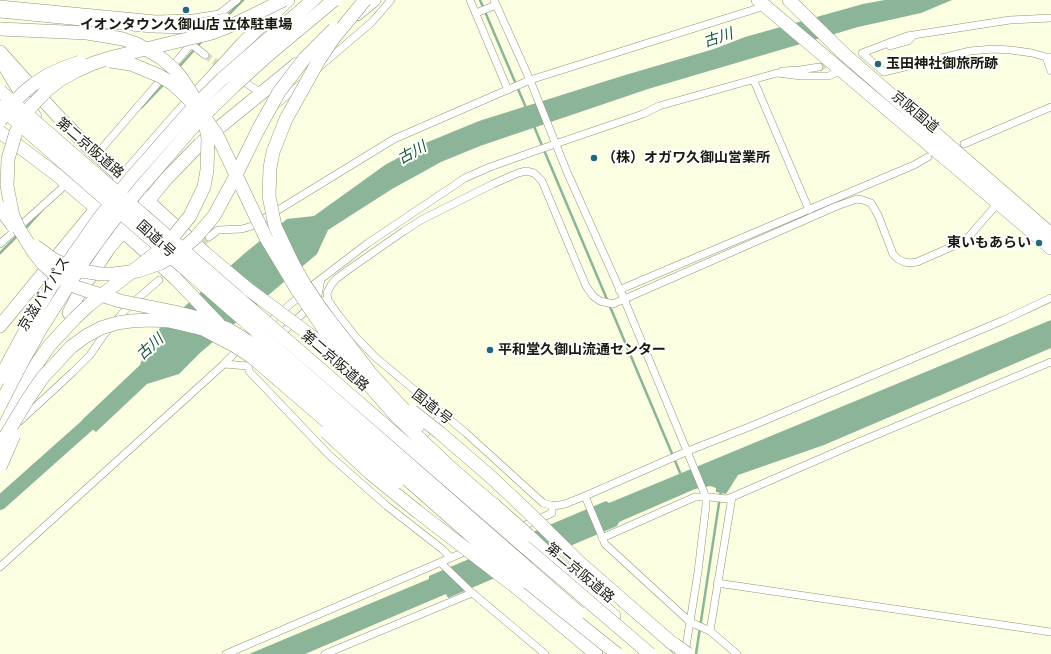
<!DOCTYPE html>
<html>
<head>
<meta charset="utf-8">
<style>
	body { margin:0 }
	canvas { display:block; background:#fbfee0 }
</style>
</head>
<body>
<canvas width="1051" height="654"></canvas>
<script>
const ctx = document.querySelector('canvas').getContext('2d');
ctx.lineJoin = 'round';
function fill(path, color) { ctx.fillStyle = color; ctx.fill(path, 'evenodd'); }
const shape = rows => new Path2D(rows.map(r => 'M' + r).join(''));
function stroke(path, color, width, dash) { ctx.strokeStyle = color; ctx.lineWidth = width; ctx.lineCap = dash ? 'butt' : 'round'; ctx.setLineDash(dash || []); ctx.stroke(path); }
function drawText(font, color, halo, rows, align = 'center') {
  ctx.font = font + ' "Crimson Pro","Noto Sans JP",serif'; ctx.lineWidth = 4; ctx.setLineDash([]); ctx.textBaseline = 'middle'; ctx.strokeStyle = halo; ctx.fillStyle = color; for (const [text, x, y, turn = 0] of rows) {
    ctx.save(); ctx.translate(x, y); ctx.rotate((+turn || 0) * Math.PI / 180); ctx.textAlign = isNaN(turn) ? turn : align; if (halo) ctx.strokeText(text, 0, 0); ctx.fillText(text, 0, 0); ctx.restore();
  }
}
fill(shape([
	[885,0,952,0,921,13,858,27,648,89,480,146,441,162,392,189,328,230,317,254,201,352,179,374,147,384,96,432,82,420,140,365,150,337,245,253,287,219,314,216,385,165,423,144,479,121,622,76,714,49,745,37,863,4],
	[1051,320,1051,348,824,445,738,475,726,494,716,492,716,488,710,486,695,489,619,522,617,526,448,598,446,594,305,654,249,654,429,579,429,576,606,501,609,503]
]), '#8cb498');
stroke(shape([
	[480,0,527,110],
	[227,16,243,0],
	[178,68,202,41],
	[141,108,164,84],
	[533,124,681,475],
	[25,229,43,209],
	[0,253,18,235],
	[696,654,721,490]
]), '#8cb498', 2.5);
stroke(shape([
	[0,503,101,413]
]), '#8cb498', 14);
stroke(shape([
	[205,55,223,67],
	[819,67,866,53],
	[196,249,209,237]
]), '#d9dcc1', 7, [7, 3.5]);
const street = shape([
	[470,0,508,90],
	[494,0,530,80,567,172,624,299,706,497,706,505,698,572,685,653],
	[0,4,156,19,194,18,219,14,237,0],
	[476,13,496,5],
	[191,44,205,55],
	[890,46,908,41,913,36],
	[1046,57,1051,71],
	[171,68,191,44,193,36],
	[318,68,372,22,391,0],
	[782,71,800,70,819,67],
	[884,72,862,53,907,36,1010,20,1051,18],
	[884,72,970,51,993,49,1011,50,1032,53,1046,57,1051,57],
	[240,79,258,91],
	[754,81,809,210],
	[276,103,277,104,303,82],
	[964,144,1051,107],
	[103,147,164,76],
	[209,237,218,230,242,229,252,226,394,139,530,80,765,6],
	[0,244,61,189],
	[619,290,914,165,928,157],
	[328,300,327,293,331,285,336,279,348,270,404,231,421,220,493,184,518,173,526,171,534,173,542,181,586,286,593,296,600,301,613,304,837,206,857,199,863,200,871,203,878,215,893,254,898,259,904,262,910,263,917,262,965,241,998,203],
	[317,301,321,279],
	[266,325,313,285,368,243,465,178,490,167,555,144,643,114,659,106,777,73,801,76,829,76,841,70],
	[279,336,315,302,328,300,337,313,355,336,375,357,466,433,543,503,554,506,565,504,585,496,688,451,754,425,1004,320,1051,298],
	[255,358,248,366,249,371,329,455,387,506,442,549,451,558],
	[224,364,248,366],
	[20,421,73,372,90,355,103,336,127,308,159,280],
	[419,441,442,414],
	[585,496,605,544,690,622,710,631,737,654],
	[519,528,552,513,552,505],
	[602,538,695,497,710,497,727,499,732,497,859,442,1051,362],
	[442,562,443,565,470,591,545,654],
	[0,567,224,364,240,347],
	[717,583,1051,632],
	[710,631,732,497],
	[226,654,469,550],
	[325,654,472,593]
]);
const highway = shape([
	[758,0,1051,248],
	[789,0,844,54,1051,234],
	[0,11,152,26,190,27],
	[357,14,374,0],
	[0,52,54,112,87,146,205,253,248,289],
	[4,65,35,117],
	[0,132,57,175,102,213],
	[117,226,175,278],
	[69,313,79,293,109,248,166,179,200,144,221,126,297,64],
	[0,326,96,209,176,117,243,43,288,0],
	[0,436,27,379,38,362],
	[528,535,614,616],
	[580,563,681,651],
	[517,588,596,654]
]);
stroke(street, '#93967a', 8);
stroke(highway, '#93967a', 14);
stroke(street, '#fff', 7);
stroke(highway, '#fff', 13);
const highwayBridge = shape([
	[284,0,237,23,212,33,113,57,94,63,76,71,60,80,47,90,29,109,23,119,16,132,8,159,7,186,13,216,19,229,35,254,43,264,53,273,76,287,120,301,175,312,203,319,228,329,252,344,281,368,486,549,617,654],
	[365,0,333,39,319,60,286,119,273,152,270,168,269,196,275,226,293,264,305,285,321,309,372,375,418,425],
	[190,27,226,20],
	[0,29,87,33,123,39,137,44,161,58,174,69,183,80,193,96],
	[110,61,131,64,160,76,173,84,198,108,217,135,266,238,296,288,330,338,354,368,396,416,451,468,498,509],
	[0,91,526,548,650,654],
	[0,107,579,613],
	[0,121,10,106,23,93,34,84,46,76,63,68,80,62],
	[0,208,13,226],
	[35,246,53,259,75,270,101,274,113,274,138,271,161,263,179,252,196,237,214,216,234,179,258,130,279,92,305,58,334,29],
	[175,278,218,323],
	[248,289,337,355],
	[38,362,49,346,75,318,89,305,156,253,169,242,190,216,204,187,207,170,208,138,205,123],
	[0,378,29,324,51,287,100,217,131,178,189,112,222,79,313,0],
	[0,405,21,364,40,330,85,259,109,226,141,187,200,119,234,86,268,55,334,0],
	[412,411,440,433,491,477,526,510,580,563],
	[326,432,370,473,418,512,517,588],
	[0,445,28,399,43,377,71,347,86,336,101,328,117,323,131,321,150,320,169,321,203,329,235,346,252,357,397,482],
	[0,467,14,435],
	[492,503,528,535],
	[674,644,688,654]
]);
stroke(highwayBridge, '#93967a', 14, []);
stroke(highwayBridge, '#fff', 13);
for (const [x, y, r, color] of [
	[186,10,4,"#246779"],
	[878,64,4,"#246779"],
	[594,158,4,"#246779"],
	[1039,243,4,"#246779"],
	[490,350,4,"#246779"]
]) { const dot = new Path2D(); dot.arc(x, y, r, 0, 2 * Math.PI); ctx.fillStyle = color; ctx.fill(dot); stroke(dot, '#fff', 1.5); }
drawText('bold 14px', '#1a1b10', '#fff', [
	["イオンタウン久御山店 立体駐車場",186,25,"center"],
	["玉田神社御旅所跡",886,64],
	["（株）オガワ久御山営業所",602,158],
	["東いもあらい",1031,243,"right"],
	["平和堂久御山流通センター",498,350]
], 'left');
drawText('14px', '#1a1b10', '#fff', [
	["京阪国道",915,112,40],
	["第二京阪道路",90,148,41],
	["国道1号",156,239,42],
	["京滋バイパス",44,294,-58],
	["第二京阪道路",335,361,41],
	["国道1号",432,407,38],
	["第二京阪道路",580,573,40]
]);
drawText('italic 15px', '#165834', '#fff', [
	["古川",718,38,-18],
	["古川",412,153,-29],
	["古川",150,347,-42]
]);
</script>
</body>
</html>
